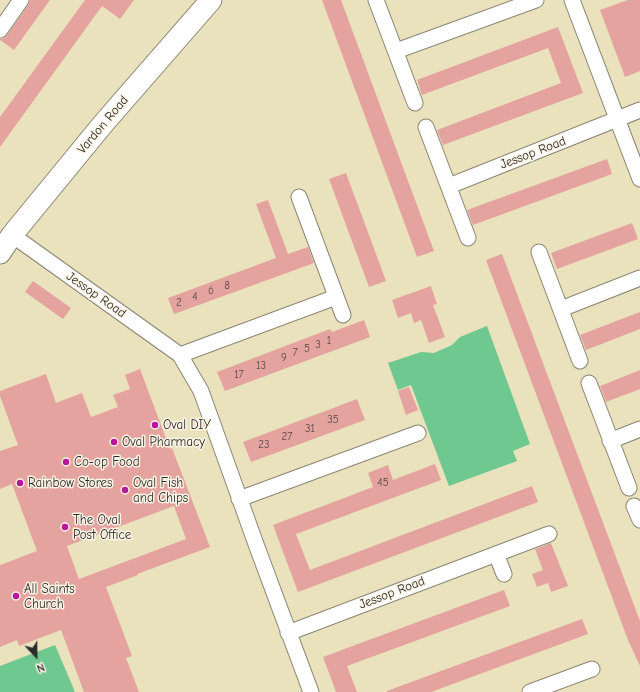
<!DOCTYPE html>
<html>
<head>
<meta charset="utf-8">
<style>
	body { margin:0 }
	#map { position:relative; width:640px; height:692px; overflow:hidden; background:#eae1bd; font-family:"Comic Neue",sans-serif }
	canvas { display:block }
	.north { position:absolute; left:16px; top:636px; width:40px; height:40px; -webkit-text-stroke:3px #fcf5e5; paint-order:stroke; rotate:158deg; font-size:11px; font-weight:700; line-height:16px; text-align:center; color:#2b2b2b }
	.north::after { content:''; display:block; margin:auto; width:14px; height:18px; background:#2b2b2b; clip-path:polygon(50% 0,100% 100%,50% 72%,0 100%) }
</style>
</head>
<body>
<div id="map">
<canvas width="640" height="692"></canvas>
<div class="north">N</div>
</div>
<script>
const ctx = document.querySelector('canvas').getContext('2d');
ctx.lineJoin = 'round';
function fill(path, color) { ctx.fillStyle = color; ctx.fill(path, 'evenodd'); }
const shape = rows => new Path2D(rows.map(r => 'M' + r).join(''));
function stroke(path, color, width, dash) { ctx.strokeStyle = color; ctx.lineWidth = width; ctx.lineCap = dash ? 'butt' : 'round'; ctx.setLineDash(dash || []); ctx.stroke(path); }
function drawText(font, color, halo, rows, align = 'center') {
  ctx.font = font + ' "Comic Neue",sans-serif'; ctx.lineWidth = 3; ctx.setLineDash([]); ctx.textBaseline = 'middle'; ctx.strokeStyle = halo; ctx.fillStyle = color; for (const [text, x, y, turn = 0] of rows) {
    ctx.save(); ctx.translate(x, y); ctx.rotate((+turn || 0) * Math.PI / 180); ctx.textAlign = isNaN(turn) ? turn : align; if (halo) ctx.strokeText(text, 0, 0); ctx.fillText(text, 0, 0); ctx.restore();
  }
}
fill(shape([
	[487,326,530,444,513,451,517,461,449,486,411,385,398,390,388,363,421,352,434,353,452,345,460,337],
	[55,645,75,692,0,692,0,666]
]), '#6ec88f');
fill(shape([
	[30,0,50,0,14,50,0,40,0,39,4,38,7,35,28,5],
	[85,0,134,0,120,19,102,6,0,147,0,117],
	[322,0,341,0,434,251,417,257],
	[628,0,640,0,640,71,625,77,600,10],
	[558,27,583,93,443,145,437,130,561,83,548,48,422,95,417,80],
	[607,159,612,174,473,225,467,210],
	[346,173,386,281,369,287,329,179],
	[268,200,288,254,308,247,314,263,174,314,168,298,276,258,256,204],
	[632,223,638,239,557,269,551,253],
	[502,254,640,621,640,666,628,640,486,260],
	[33,281,71,308,63,319,25,292],
	[431,286,437,304,433,305,445,337,429,343,421,320,414,323,411,313,398,318,392,300],
	[640,312,640,329,586,350,580,335],
	[364,320,370,337,225,391,217,372,330,329,332,332],
	[140,369,170,449,172,448,210,547,137,574,138,575,106,587,132,656,126,658,139,692,84,692,61,630,19,646,17,640,0,647,0,565,37,551,12,484,0,489,0,451,18,445,0,396,0,391,46,374,56,403,82,393,91,417,118,407,113,395,130,389,125,375],
	[174,506,186,539,79,579,67,546],
	[640,370,640,389,606,402,600,386],
	[409,387,418,410,406,415,398,391],
	[357,399,365,420,251,462,243,442],
	[435,464,441,480,296,534,310,570,532,486,538,502,298,592,273,525,373,487,368,473,388,465,393,480],
	[551,543,568,586,551,592,548,583,537,587,532,574,543,570,535,549],
	[504,590,510,606,347,666,357,692,336,692,323,657],
	[582,619,588,634,431,692,387,692,387,691]
]), '#e4a39e');
const street = shape([
	[376,0,415,103],
	[572,0,640,179],
	[0,30,21,0],
	[396,51,536,0],
	[426,127,468,238],
	[449,186,640,110],
	[299,197,343,315],
	[12,235,180,355,201,391,257,547,311,692],
	[539,252,580,361],
	[561,309,640,278],
	[180,355,336,297],
	[589,383,629,488],
	[610,441,640,429],
	[239,499,418,433],
	[634,506,640,520],
	[496,554,504,574],
	[288,633,549,534],
	[530,692,592,669]
]);
const secondary = shape([
	[0,253,12,235,103,124,211,0]
]);
stroke(street, '#8a8674', 17);
stroke(secondary, '#8a8674', 23);
stroke(street, '#fff', 15);
stroke(secondary, '#fff', 21);
for (const [x, y, r, color] of [
	[155,425,4,"#b5179e"],
	[114,442,4,"#b5179e"],
	[66,462,4,"#b5179e"],
	[20,483,4,"#b5179e"],
	[125,490,4,"#b5179e"],
	[65,527,4,"#b5179e"],
	[16,596,4,"#b5179e"]
]) { const dot = new Path2D(); dot.arc(x, y, r, 0, 2 * Math.PI); ctx.fillStyle = color; ctx.fill(dot); stroke(dot, '#fcf5e5', 1.5); }
drawText('11px', '#594948', null, [
	["8",227,286],
	["6",211,291],
	["4",195,297],
	["2",179,303],
	["1",329,341],
	["3",318,345],
	["5",307,349],
	["7",295,353],
	["9",284,358],
	["13",261,366],
	["17",239,375],
	["35",333,420],
	["31",310,429],
	["27",287,437],
	["23",264,445],
	["45",383,483]
]);
drawText('13px', '#2b2b2b', '#fcf5e5', [
	["Vardon Road",103,125,-50],
	["Jessop Road",533,153,-21],
	["Jessop Road",96,295,35],
	["Jessop Road",392,593,-21]
]);
drawText('13px', '#2b2b2b', '#fcf5e5', [
	["Oval DIY",163,425],
	["Oval Pharmacy",122,442],
	["Co-op Food",74,462],
	["Rainbow Stores",28,483],
	["Oval Fish",133,483],
	["and Chips",133,498],
	["The Oval",73,520],
	["Post Office",73,535],
	["All Saints",24,589],
	["Church",24,604]
], 'left');
</script>
</body>
</html>
